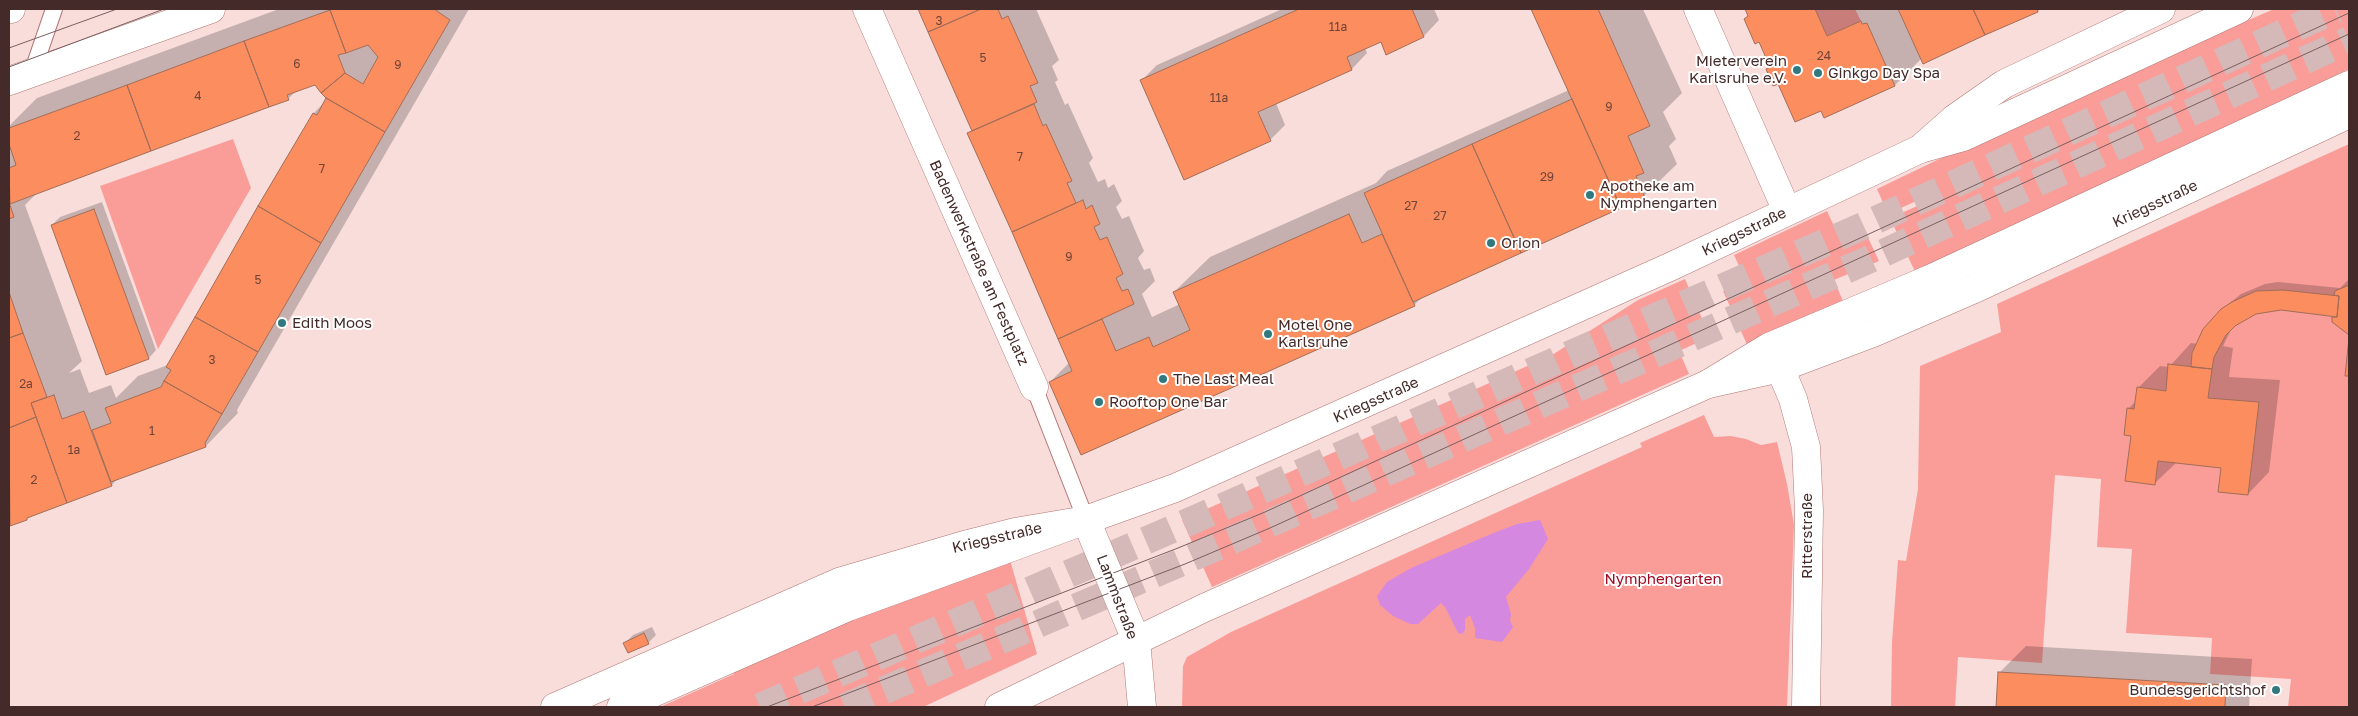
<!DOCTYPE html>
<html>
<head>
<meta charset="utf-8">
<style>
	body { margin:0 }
	#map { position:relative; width:2358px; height:716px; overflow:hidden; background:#f8dddb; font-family:"Golos Text",sans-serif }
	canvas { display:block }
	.frame { position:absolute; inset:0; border:10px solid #442b2a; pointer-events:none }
</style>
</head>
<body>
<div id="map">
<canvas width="2358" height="716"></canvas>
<div class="frame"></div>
</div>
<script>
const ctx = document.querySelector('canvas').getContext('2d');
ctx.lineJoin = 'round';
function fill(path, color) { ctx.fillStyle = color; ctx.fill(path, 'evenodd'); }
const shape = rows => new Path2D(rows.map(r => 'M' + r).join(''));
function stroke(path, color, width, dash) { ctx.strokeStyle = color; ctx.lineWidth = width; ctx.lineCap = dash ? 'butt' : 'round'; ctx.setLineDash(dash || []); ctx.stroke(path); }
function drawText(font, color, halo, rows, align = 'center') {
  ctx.font = font + ' "Golos Text",sans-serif'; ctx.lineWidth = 4; ctx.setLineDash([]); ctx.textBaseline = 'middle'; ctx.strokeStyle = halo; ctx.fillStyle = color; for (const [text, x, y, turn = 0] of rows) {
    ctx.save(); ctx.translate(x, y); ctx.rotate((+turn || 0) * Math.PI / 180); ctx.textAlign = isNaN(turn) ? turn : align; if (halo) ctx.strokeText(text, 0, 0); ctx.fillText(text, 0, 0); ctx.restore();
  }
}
fill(shape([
	[1815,9,1855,9,1861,21,1827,36],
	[2274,9,2349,9,2349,69,2016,225,1917,276,1890,218,1940,196,1938,191,1888,214,1877,189,2022,119],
	[233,139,251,188,158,349,100,186],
	[2349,144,2349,707,2288,707,2291,679,2210,674,2212,638,2126,633,2132,549,2097,547,2101,479,2055,475,2042,663,1958,657,1955,707,1891,707,1892,642,1898,560,1906,561,1918,489,1920,366,2001,332,1997,304],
	[1827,211,1840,239,1864,229,1879,261,1834,280,1845,306,1749,349,1723,291,1746,281,1734,255],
	[1685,279,1710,337,1679,351,1689,374,1212,587,1182,520,1552,355,1638,300],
	[1704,415,1714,437,1731,436,1746,439,1761,445,1777,442,1787,484,1794,525,1787,707,1182,707,1183,666,1187,657,1231,632,1642,447,1640,443],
	[1010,560,1037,654,923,707,660,707,734,674,732,667,819,628]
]), '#fa9d99');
fill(shape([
	[1540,520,1548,539,1529,569,1506,597,1511,614,1510,621,1513,627,1502,642,1475,638,1475,628,1470,615,1465,619,1465,630,1462,634,1458,633,1445,607,1441,603,1418,624,1410,624,1393,616,1380,605,1377,596,1387,582,1411,568,1496,532,1517,524]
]), '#d588df');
fill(shape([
	[279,9,469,9,237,410,238,413,206,446,119,477,112,485,30,515,26,519,11,525,9,519,9,146,10,146,9,126,37,98],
	[315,83,328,98,314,113,168,365,138,376,116,398,111,385,89,393,80,369,69,373,82,361,25,205,38,192,288,99,296,91],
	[919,9,1036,9,1059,60,1052,66,1058,80,1055,82,1065,105,1068,103,1093,158,1089,163,1098,182,1105,179,1108,188,1114,184,1122,201,1116,207,1122,219,1129,216,1144,251,1138,258,1144,270,1150,268,1155,281,1142,294,1152,317,1180,304,1174,292,1210,257,1376,183,1387,171,1569,90,1532,9,1643,9,1682,93,1663,112,1676,139,1669,146,1677,164,1644,196,1425,295,1414,305,1050,382,1070,362,969,134,973,130],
	[1282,9,1434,9,1439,20,1424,36,1387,53,1381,40,1365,48,1367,53,1352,69,1276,103,1285,125,1270,140,1141,81,1157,65],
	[1746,9,2042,9,1924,62,1922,58,1895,85,1821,109,1767,70,1771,66,1760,40,1745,19,1749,15],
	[102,202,156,350,149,358,52,225,60,217],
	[2349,279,2349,333,2333,322,2335,316,2281,309,2256,313,2244,318,2232,328,2223,346,2233,348,2229,377,2280,380,2269,472,2248,494,2223,467,2177,462,2155,483,2132,435,2128,409,2136,401,2138,388,2160,366,2169,367,2191,343,2198,344,2221,310,2241,294,2265,284,2278,282,2340,288],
	[652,627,656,635,648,643,625,643,633,635],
	[2026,646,2252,659,2249,707,1997,707,1999,673]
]), '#0003');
const building = shape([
	[333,9,434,9,450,20,385,132,326,98,321,93,345,73,363,84,378,57,368,45,346,53,330,10,333,9],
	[918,9,981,9,928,32,918,9],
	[981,9,998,9,1002,19,1008,16,1038,83,1030,86,1037,102,972,131,928,32,981,9],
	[1299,9,1412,9,1424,37,1386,55,1381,42,1347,57,1352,70,1258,112,1271,141,1184,180,1140,80,1299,9],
	[1531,9,1598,9,1650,126,1628,136,1644,173,1636,176,1645,198,1621,208,1531,9],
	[1745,9,1815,9,1827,36,1861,21,1862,24,1867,23,1895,86,1824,118,1821,111,1795,122,1778,84,1773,86,1766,69,1770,67,1759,42,1755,44,1744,19,1748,16,1745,9],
	[1898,9,1973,9,1985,35,1923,64,1898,9],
	[1973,9,2037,9,2038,12,1985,35,1973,9],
	[330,10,346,53,338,55,345,73,321,93,315,85,287,95,289,100,269,107,244,41,330,10],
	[244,41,269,107,151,151,127,85,244,41],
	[127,85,151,151,10,204,9,168,16,165,9,144,9,128,127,85],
	[326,98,385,132,321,243,258,206,313,113,317,115,326,98],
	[1572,99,1621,208,1521,253,1472,144,1572,99],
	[1034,104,1043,126,1046,124,1072,181,1067,183,1076,203,1012,232,967,133,1034,104],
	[1472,144,1521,253,1413,302,1364,193,1472,144],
	[1083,200,1086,209,1092,205,1100,224,1094,227,1100,240,1107,237,1123,274,1116,278,1122,291,1128,289,1134,304,1058,339,1012,232,1083,200],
	[9,202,14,217,9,219,9,202],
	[258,206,321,243,258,352,195,317,258,206],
	[94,209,149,359,106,375,51,225,94,209],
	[1349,214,1362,243,1382,234,1415,306,1081,455,1049,382,1072,371,1058,339,1102,319,1116,351,1149,337,1153,347,1190,330,1173,292,1349,214],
	[2349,285,2349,335,2332,322,2332,317,2337,317,2339,296,2334,295,2335,291,2349,285],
	[2283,290,2339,296,2337,317,2281,310,2256,314,2235,326,2226,335,2214,357,2212,369,2191,367,2192,353,2203,329,2221,309,2232,302,2256,291,2283,290],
	[9,292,23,333,9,338,9,292],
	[195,317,258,352,222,414,164,381,171,370,166,367,195,317],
	[23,333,47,397,31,403,36,417,9,428,9,338,23,333],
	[2349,338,2349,376,2345,376,2349,338],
	[2168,364,2212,369,2208,398,2259,402,2248,495,2218,492,2221,468,2158,461,2155,485,2125,481,2131,436,2124,435,2127,408,2134,409,2137,387,2166,391,2168,364],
	[164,381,222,414,205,443,206,447,111,482,92,430,111,423,105,408,161,387,164,381],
	[54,395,62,419,84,411,112,486,67,503,31,403,54,395],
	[36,417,67,503,27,518,27,520,10,526,9,428,36,417],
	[644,633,649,644,628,653,623,643,644,633],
	[1998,672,2226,685,2225,707,1996,707,1998,672]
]);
fill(building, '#fb8d5f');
stroke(building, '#a26d58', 1);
stroke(shape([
	[760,707,1168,531,1854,230,2336,9],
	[845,707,1182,562,1868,260,2349,40]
]), '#d4b9b8', 28, [28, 14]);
const service = shape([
	[32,73,54,9],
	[1034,387,1086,520]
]);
const minor = shape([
	[867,9,1034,387],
	[1780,368,1793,399,1806,447,1809,510,1806,707],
	[1086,520,1136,640,1142,707]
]);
const tertiary = shape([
	[9,9,11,9],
	[1698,9,1787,211],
	[9,81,211,9]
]);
const secondary = shape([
	[555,707,839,582,968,544,1015,532,1086,520,1175,488,1672,266,1920,149,1954,119,2004,84,2161,9],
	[999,707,1204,608,1708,384,1780,368,1873,333,1972,290,2349,114]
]);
const primary = shape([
	[1920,149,1963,137,2239,9],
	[1708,384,1769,347,1930,279,2349,85],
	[621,707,848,607,1086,520]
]);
stroke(service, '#b37774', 18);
stroke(minor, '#b37774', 29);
stroke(tertiary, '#b37774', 29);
stroke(secondary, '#b37774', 29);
stroke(primary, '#b37774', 29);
stroke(service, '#fff', 16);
stroke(minor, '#fff', 28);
stroke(tertiary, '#fff', 28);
stroke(secondary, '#fff', 28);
stroke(primary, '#fff', 28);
stroke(shape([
	[9,48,117,9],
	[9,67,164,9],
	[767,707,1178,548,1265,512,2349,13],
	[812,707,1185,564,1270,528,2349,34]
]), '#795f5e', 1);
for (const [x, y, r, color] of [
	[1797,70,5,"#30797f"],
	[1818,73,5,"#30797f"],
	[1590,195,5,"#30797f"],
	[1491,243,5,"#30797f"],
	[282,323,5,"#30797f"],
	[1268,334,5,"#30797f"],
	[1163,379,5,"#30797f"],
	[1099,402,5,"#30797f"],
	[2276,690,5,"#30797f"]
]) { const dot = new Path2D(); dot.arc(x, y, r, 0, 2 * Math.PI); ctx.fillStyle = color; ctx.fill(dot); stroke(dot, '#fff', 2); }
drawText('12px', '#724437', null, [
	["3",939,21],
	["11a",1338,27],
	["24",1824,56],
	["5",983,58],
	["6",297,64],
	["9",398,65],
	["4",198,96],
	["11a",1219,98],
	["9",1609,107],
	["2",77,136],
	["7",1020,157],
	["7",322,169],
	["29",1547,177],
	["27",1411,206],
	["27",1440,216],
	["9",1069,257],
	["5",258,280],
	["3",212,360],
	["2a",26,384],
	["1",152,431],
	["1a",74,450],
	["2",34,480]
]);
drawText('15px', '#442b2a', '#fff', [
	["Mieterverein",1787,61,"right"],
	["Karlsruhe e.V.",1787,78,"right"],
	["Ginkgo Day Spa",1828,73],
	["Apotheke am",1600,186],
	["Nymphengarten",1600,203],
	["Orion",1501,243],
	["Edith Moos",292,323],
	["Motel One",1278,325],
	["Karlsruhe",1278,342],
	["The Last Meal",1173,379],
	["Rooftop One Bar",1109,402],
	["Bundesgerichtshof",2266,690,"right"]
], 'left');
drawText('15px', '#442b2a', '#fff', [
	["Kriegsstraße",2155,204,-25],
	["Kriegsstraße",1744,232,-26],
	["Badenwerkstraße am Festplatz",979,263,66],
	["Kriegsstraße",1376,400,-24],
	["Ritterstraße",1807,536,-90],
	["Kriegsstraße",997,538,-13],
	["Lammstraße",1117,597,69]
]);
drawText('15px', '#a20922', '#fff', [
	["Nymphengarten",1663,579]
]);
</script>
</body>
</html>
